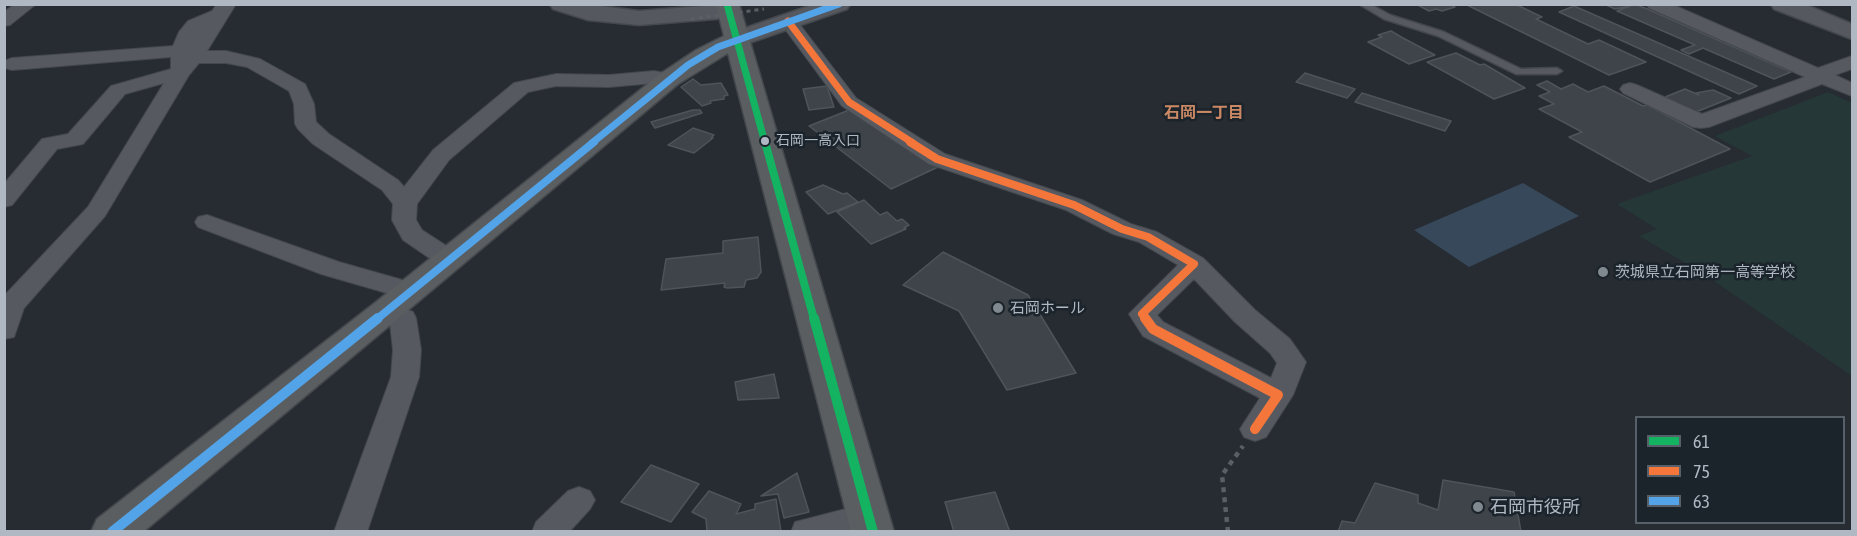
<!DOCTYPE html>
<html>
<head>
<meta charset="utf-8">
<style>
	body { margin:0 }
	#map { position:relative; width:1857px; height:536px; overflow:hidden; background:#262c32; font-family:"Asap Condensed",sans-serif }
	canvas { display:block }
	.frame { position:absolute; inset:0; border:6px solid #b0b9c3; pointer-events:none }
	.legend { position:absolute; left:1635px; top:416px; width:210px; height:108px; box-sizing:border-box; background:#1b232b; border:2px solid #575f68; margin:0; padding:8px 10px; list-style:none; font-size:18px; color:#b0b9c3 }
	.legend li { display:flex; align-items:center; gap:12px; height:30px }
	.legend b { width:30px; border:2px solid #575f68 }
</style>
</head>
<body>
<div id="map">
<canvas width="1857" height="536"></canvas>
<div class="frame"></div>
<ul class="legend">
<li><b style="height:8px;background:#13b361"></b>61</li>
<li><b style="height:8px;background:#f5763a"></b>75</li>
<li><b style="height:8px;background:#53a3e8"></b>63</li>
</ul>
</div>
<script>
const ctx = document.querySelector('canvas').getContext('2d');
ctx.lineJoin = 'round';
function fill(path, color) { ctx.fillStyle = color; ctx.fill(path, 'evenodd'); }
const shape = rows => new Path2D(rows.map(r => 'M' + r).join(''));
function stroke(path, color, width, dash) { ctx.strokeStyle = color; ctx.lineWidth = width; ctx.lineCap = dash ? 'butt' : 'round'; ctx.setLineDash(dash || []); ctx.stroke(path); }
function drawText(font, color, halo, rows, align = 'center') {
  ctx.font = font + ' "Asap Condensed","Noto Sans JP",sans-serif'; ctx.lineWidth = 5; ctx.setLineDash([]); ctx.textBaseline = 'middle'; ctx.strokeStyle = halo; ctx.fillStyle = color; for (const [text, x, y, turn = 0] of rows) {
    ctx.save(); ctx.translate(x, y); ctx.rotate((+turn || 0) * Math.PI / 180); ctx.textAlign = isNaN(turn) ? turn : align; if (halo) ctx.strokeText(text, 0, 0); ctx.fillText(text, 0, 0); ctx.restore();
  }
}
fill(shape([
	[1828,92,1852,103,1852,376,1701,272,1639,236,1657,229,1617,204,1752,156,1715,136]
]), '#253737');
fill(shape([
	[1523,183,1579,216,1469,267,1414,230]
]), '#37485b');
const building = shape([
	[1416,4,1449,4,1455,7,1442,11,1436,9,1429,11,1416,4],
	[1465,4,1515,4,1542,17,1536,19,1588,44,1599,40,1646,62,1609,75,1465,4],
	[1604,4,1634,4,1645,8,1791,72,1774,79,1703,48,1689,54,1681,50,1695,45,1617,11,1630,6,1615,9,1604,4],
	[1574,6,1757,86,1739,94,1559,12,1574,6],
	[1391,31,1403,38,1435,55,1409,64,1368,42,1382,37,1378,35,1391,31],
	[1456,53,1480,65,1484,64,1525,88,1494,99,1427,62,1456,53],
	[1305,73,1355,89,1347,98,1296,82,1305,73],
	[693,79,701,85,721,83,728,95,724,96,724,99,710,101,711,103,702,106,681,87,693,79],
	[1547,81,1561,89,1573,84,1588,92,1604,86,1643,106,1647,105,1730,149,1650,182,1569,137,1582,132,1539,109,1554,104,1539,96,1550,92,1537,85,1547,81],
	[827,86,834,107,809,110,803,89,827,86],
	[1685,89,1699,95,1696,93,1713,90,1731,98,1696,112,1665,97,1685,89],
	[1362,93,1451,121,1445,131,1355,102,1362,93],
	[854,108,938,167,891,189,809,126,854,108],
	[693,110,700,110,702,113,655,128,651,122,693,110],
	[693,128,714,135,711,138,713,138,694,153,668,145,693,128],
	[823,185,843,194,847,193,858,202,828,214,806,192,823,185],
	[864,200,880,215,887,212,897,221,902,219,909,225,904,228,906,229,871,244,837,212,864,200],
	[758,237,761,272,757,278,746,280,744,287,727,288,724,287,725,283,661,290,666,259,723,253,723,241,758,237],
	[943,252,1028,295,1076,373,1007,390,959,311,903,285,943,252],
	[774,374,779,398,738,400,735,382,774,374],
	[651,465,699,484,671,522,621,502,651,465],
	[797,473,809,512,784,518,778,494,761,496,797,473],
	[1443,480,1514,492,1521,532,1338,532,1342,521,1355,523,1375,483,1418,495,1418,503,1438,510,1443,480],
	[709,491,741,504,736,514,755,509,755,504,776,499,781,532,707,532,706,519,692,512,709,491],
	[995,492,1010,532,954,532,945,502,995,492]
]);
fill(building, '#3e4449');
stroke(building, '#4e5459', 1.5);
const lane = shape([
	[1359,4,1370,4,1390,15,1444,32,1521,69,1557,68,1562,71,1557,74,1516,74,1438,36,1384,19,1359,4]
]);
const street = shape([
	[15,4,36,4,10,25,4,26,4,12,15,4],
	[217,4,236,4,207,51,226,51,260,59,305,84,314,104,316,122,329,134,398,180,404,187,433,150,514,83,556,74,609,75,654,71,676,75,679,79,676,83,669,85,654,83,609,87,556,86,528,92,449,160,417,204,416,220,422,230,459,254,463,260,459,266,450,268,441,266,403,240,392,220,393,204,382,190,313,144,298,129,295,124,294,104,289,91,247,67,226,63,199,63,189,75,105,216,24,308,14,337,4,339,4,296,88,207,164,83,125,94,83,144,57,149,12,205,4,207,4,184,42,139,68,134,111,86,171,69,171,57,12,70,5,68,4,61,12,58,173,46,179,32,188,21,212,11,217,4],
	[1646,4,1671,4,1818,68,1852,56,1852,69,1835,75,1852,83,1852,96,1822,84,1709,127,1701,128,1693,127,1623,93,1620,89,1623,85,1630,83,1637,85,1702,114,1805,77,1649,8,1646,4],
	[788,16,794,17,856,98,945,154,1082,200,1131,224,1157,232,1203,258,1255,310,1290,339,1306,362,1293,395,1266,437,1255,441,1244,437,1240,429,1260,398,1143,336,1129,314,1178,265,1139,242,1113,234,1066,210,929,164,842,106,779,21,782,17,788,16],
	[1194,279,1235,322,1270,353,1277,363,1271,378,1163,322,1157,315,1194,279],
	[207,215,339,262,420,285,424,291,420,297,411,300,321,274,198,227,195,222,198,217,207,215],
	[388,301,413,312,416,318,421,350,419,377,367,532,334,532,391,377,393,350,390,323,379,316,375,310,379,304,388,301],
	[579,487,590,491,595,500,590,509,569,532,532,532,536,522,568,491,579,487],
	[869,503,881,507,885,517,881,527,865,532,791,532,795,522,869,503]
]);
const secondary = shape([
	[550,4,585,4,639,11,730,4,736,6,740,11,736,16,728,18,639,25,588,20,553,9,550,4],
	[815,4,850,4,847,9,746,44,737,46,728,44,725,39,728,34,815,4],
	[1771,4,1804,4,1852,24,1852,39,1774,9,1771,4]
]);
const highway = shape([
	[716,4,739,4,894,532,851,532,728,53,678,84,143,532,91,532,97,519,376,302,660,74,696,50,724,36,716,4]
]);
stroke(lane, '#44484d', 3);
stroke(street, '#44484d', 2);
stroke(secondary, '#44484d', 3);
stroke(highway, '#43484d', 3);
stroke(shape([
	[1228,532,1222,475,1243,446]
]), '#595f64', 4.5, [5, 5]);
fill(lane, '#565a60');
fill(street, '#565a60');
fill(secondary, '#55595f');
fill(highway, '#5a5e61');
stroke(shape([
	[691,19,764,9]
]), '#595f64', 3, [4, 4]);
stroke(shape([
	[727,4,765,143]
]), '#13b361', 7);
stroke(shape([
	[765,142,814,319]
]), '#13b361', 8);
stroke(shape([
	[814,318,873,532]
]), '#13b361', 10);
stroke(shape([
	[788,21,849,102,913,143]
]), '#f5763a', 7);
stroke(shape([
	[910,142,937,159,1074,205,1122,229,1148,237,1194,264,1142,314,1146,319]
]), '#f5763a', 8);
stroke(shape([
	[1145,318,1153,329,1278,395,1255,429]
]), '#f5763a', 10);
stroke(shape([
	[592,143,688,65,718,47,839,4]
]), '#53a3e8', 7);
stroke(shape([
	[377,319,594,142]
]), '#53a3e8', 8);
stroke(shape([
	[112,532,378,318]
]), '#53a3e8', 10);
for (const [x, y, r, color] of [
	[765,141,5,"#b0b9c3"],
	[1603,272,6,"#808890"],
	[998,308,6,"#808890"],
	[1478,507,6,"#808890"]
]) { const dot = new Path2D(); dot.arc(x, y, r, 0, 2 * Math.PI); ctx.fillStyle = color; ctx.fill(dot); stroke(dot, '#1b232b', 2); }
drawText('14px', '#b0b9c3', '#1b232b', [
	["石岡一高入口",776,141]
], 'left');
drawText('15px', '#b0b9c3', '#1b232b', [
	["茨城県立石岡第一高等学校",1615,272],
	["石岡ホール",1010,308]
], 'left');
drawText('bold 16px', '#ca8964', '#1b232b', [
	["石岡一丁目",1204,113]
]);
drawText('18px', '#b0b9c3', '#1b232b', [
	["石岡市役所",1490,507]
], 'left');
</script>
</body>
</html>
